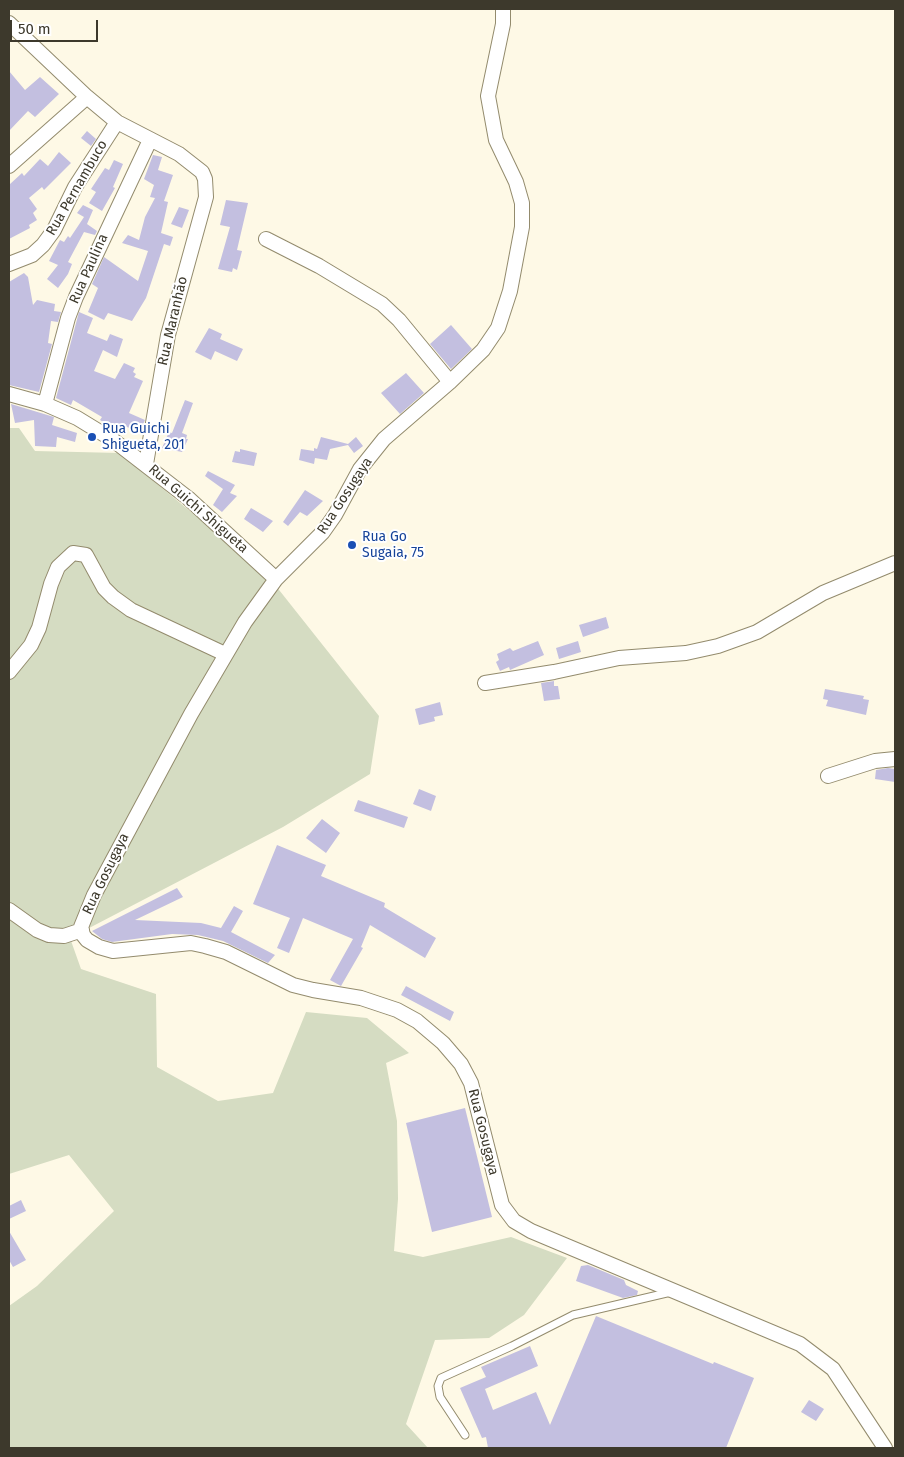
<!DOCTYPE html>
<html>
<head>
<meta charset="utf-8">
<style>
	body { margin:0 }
	#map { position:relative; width:904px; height:1457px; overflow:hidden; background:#fef9e6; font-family:"Fira Sans",sans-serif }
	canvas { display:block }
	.frame { position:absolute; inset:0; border:10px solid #3d392c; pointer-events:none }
	.scale { position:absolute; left:10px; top:20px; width:88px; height:22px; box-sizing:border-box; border:2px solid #3d392c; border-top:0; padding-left:6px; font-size:15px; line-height:18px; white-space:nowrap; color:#3d392c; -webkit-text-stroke:4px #fff; paint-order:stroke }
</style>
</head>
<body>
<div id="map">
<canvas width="904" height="1457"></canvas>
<div class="frame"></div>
<div class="scale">50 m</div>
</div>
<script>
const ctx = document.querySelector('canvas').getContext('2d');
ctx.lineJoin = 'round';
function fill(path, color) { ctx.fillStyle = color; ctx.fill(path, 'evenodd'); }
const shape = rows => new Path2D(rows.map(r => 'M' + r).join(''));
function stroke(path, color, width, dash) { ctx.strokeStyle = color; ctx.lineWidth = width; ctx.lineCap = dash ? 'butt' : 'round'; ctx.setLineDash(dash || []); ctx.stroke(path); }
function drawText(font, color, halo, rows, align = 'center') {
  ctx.font = font + ' "Fira Sans",sans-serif'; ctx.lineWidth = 4; ctx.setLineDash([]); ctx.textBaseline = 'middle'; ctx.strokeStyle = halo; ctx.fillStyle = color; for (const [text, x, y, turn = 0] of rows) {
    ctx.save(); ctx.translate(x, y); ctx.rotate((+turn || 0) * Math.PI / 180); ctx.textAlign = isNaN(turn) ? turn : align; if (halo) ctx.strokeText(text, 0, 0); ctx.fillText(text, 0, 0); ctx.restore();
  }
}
fill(shape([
	[9,428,19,428,35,451,120,453,268,576,379,716,370,774,283,827,70,938,81,969,156,994,157,1067,218,1101,273,1093,306,1012,367,1018,409,1053,386,1063,397,1121,398,1199,394,1251,423,1257,511,1237,567,1258,524,1315,489,1338,435,1340,406,1424,428,1448,9,1448,9,1306,37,1286,114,1211,69,1155,9,1174]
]), '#d5dcc2');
fill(shape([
	[9,71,25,90,40,77,59,94,35,117,28,111,9,131],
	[87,131,96,139,91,146,81,138],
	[59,152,71,163,44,190,42,187,29,198,37,209,33,213,37,220,29,225,30,228,9,239,9,185,22,173,24,176,40,159,48,166],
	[153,155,162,157,158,170,173,175,164,201,168,202,161,233,173,237,170,246,164,244,146,298,132,321,108,313,104,320,88,312,98,288,92,284,104,257,138,281,148,251,122,243,128,235,139,240,145,217,155,198,150,197,154,185,144,179],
	[114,160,123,164,113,187,115,188,102,211,89,203,96,192,91,189,105,168,109,170],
	[226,200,248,203,237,250,242,251,237,270,233,268,232,272,218,269,230,227,220,225],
	[83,205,93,210,87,224,97,231,95,235,84,232,68,262,72,264,68,274,58,288,47,279,58,265,49,261,60,240,64,242,68,236,70,238,84,217,77,213],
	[179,207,189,210,182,228,171,224],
	[24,273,28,277,33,305,37,300,55,304,54,311,61,312,58,322,51,321,48,343,52,344,39,392,9,385,9,282],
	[79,312,93,318,87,333,107,341,110,334,123,339,117,357,103,350,94,371,115,379,124,363,135,368,133,372,136,374,134,377,143,381,129,413,145,420,141,429,134,426,132,429,122,425,119,432,100,420,102,417,73,400,71,405,56,398],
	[451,325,472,349,451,369,430,344],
	[209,328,222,334,220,339,243,349,237,361,215,351,211,360,195,352],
	[406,373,424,393,400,414,381,393],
	[185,400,193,403,182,433,187,435,186,439,188,439,182,452,162,448,169,432,172,433],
	[11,404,54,417,52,425,77,433,75,442,57,437,56,447,35,446,34,420,15,423],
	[321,437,348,444,356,437,363,446,354,453,348,445,330,449,327,460,315,458,314,464,299,460,301,449,314,451,314,448,317,449],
	[240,449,257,453,254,466,232,462,235,451,240,452],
	[208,471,235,485,230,493,237,496,222,512,213,505,223,489,205,476],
	[305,490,323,501,307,516,300,512,288,526,283,522],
	[251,508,273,521,263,532,244,519],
	[606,617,609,628,583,637,579,625],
	[538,641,544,655,510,670,509,667,500,671,496,662,499,660,497,654,510,648,513,651],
	[578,641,581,652,559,659,556,648],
	[554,681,554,686,558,686,560,699,544,701,541,683],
	[825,689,864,696,863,699,869,700,866,715,826,706,828,700,823,699],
	[440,702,443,715,434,717,435,721,419,725,415,709],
	[888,768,895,769,895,782,875,779,876,770],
	[419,789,436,796,431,811,413,804],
	[358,800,408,817,404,828,354,811],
	[322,819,340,833,326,853,306,838],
	[277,845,326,865,321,876,385,903,384,907,436,938,425,958,370,925,361,947,363,948,341,986,330,980,353,939,303,918,289,953,277,948,290,918,253,904],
	[177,888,183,897,135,920,201,923,221,928,234,906,243,911,231,932,275,955,268,963,223,941,198,935,172,934,112,942,102,939,92,931],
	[406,986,454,1012,450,1021,401,995],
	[465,1108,492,1217,432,1232,406,1123],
	[21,1200,26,1211,9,1219,9,1206],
	[9,1231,26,1260,13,1267,9,1260],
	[588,1265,624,1280,626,1285,638,1291,637,1295,623,1298,576,1281,581,1266],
	[596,1316,713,1364,714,1362,754,1378,726,1448,488,1448,486,1437,482,1438,460,1388,486,1377,481,1367,530,1346,538,1366,485,1389,493,1410,536,1392,550,1425],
	[809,1400,824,1409,816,1421,801,1412]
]), '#c3bfe0');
const service = shape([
	[465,1435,440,1397,438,1386,441,1378,512,1346,573,1315,671,1292]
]);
const minor = shape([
	[503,9,503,24,488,96,496,140,516,182,522,203,522,227,510,291,498,328,483,350,450,382,384,439,360,469,335,515,323,532,276,579,245,622,191,714,94,895,81,927,83,935,87,940,99,947,113,951,191,943,205,946,226,952,293,985,313,990,361,998,397,1010,417,1021,443,1043,461,1064,471,1083,502,1205,514,1221,531,1231,800,1344,833,1369,885,1448],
	[9,23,87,97,117,122,179,154,202,172,205,179,206,197,168,335,146,464],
	[9,166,87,97],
	[266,239,319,266,382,304,399,320,450,382],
	[9,264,32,255,43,245,54,230,75,187,117,122],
	[9,394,45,404,77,418,113,440,188,498,276,579],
	[45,404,68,318,76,297,150,140],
	[9,672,31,645,39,628,51,584,58,567,73,553,86,555,104,588,113,597,131,610,225,654],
	[485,683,554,672,619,658,686,653,718,646,757,632,823,593,895,563],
	[828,776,875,761,895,759],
	[9,910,37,930,49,935,64,936,82,930]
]);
stroke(service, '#938b6d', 9);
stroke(minor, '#938b6d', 16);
stroke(service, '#fff', 7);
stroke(minor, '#fff', 14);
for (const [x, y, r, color] of [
	[92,437,5,"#1a4fb4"],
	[352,545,5,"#1a4fb4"]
]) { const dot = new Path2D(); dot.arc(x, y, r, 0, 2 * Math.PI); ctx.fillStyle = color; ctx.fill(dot); stroke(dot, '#fff', 2); }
drawText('14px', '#3d392c', '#fff', [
	["Rua Pernambuco",77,188,-60],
	["Rua Paulina",89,269,-66],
	["Rua Maranhão",173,321,-77],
	["Rua Gosugaya",345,496,-57],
	["Rua Guichi Shigueta",198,509,41],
	["Rua Gosugaya",106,874,-64],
	["Rua Gosugaya",483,1132,76]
]);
drawText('14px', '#164399', '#fff', [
	["Rua Guichi",102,429],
	["Shigueta, 201",102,445],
	["Rua Go",362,537],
	["Sugaia, 75",362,553]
], 'left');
</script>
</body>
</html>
